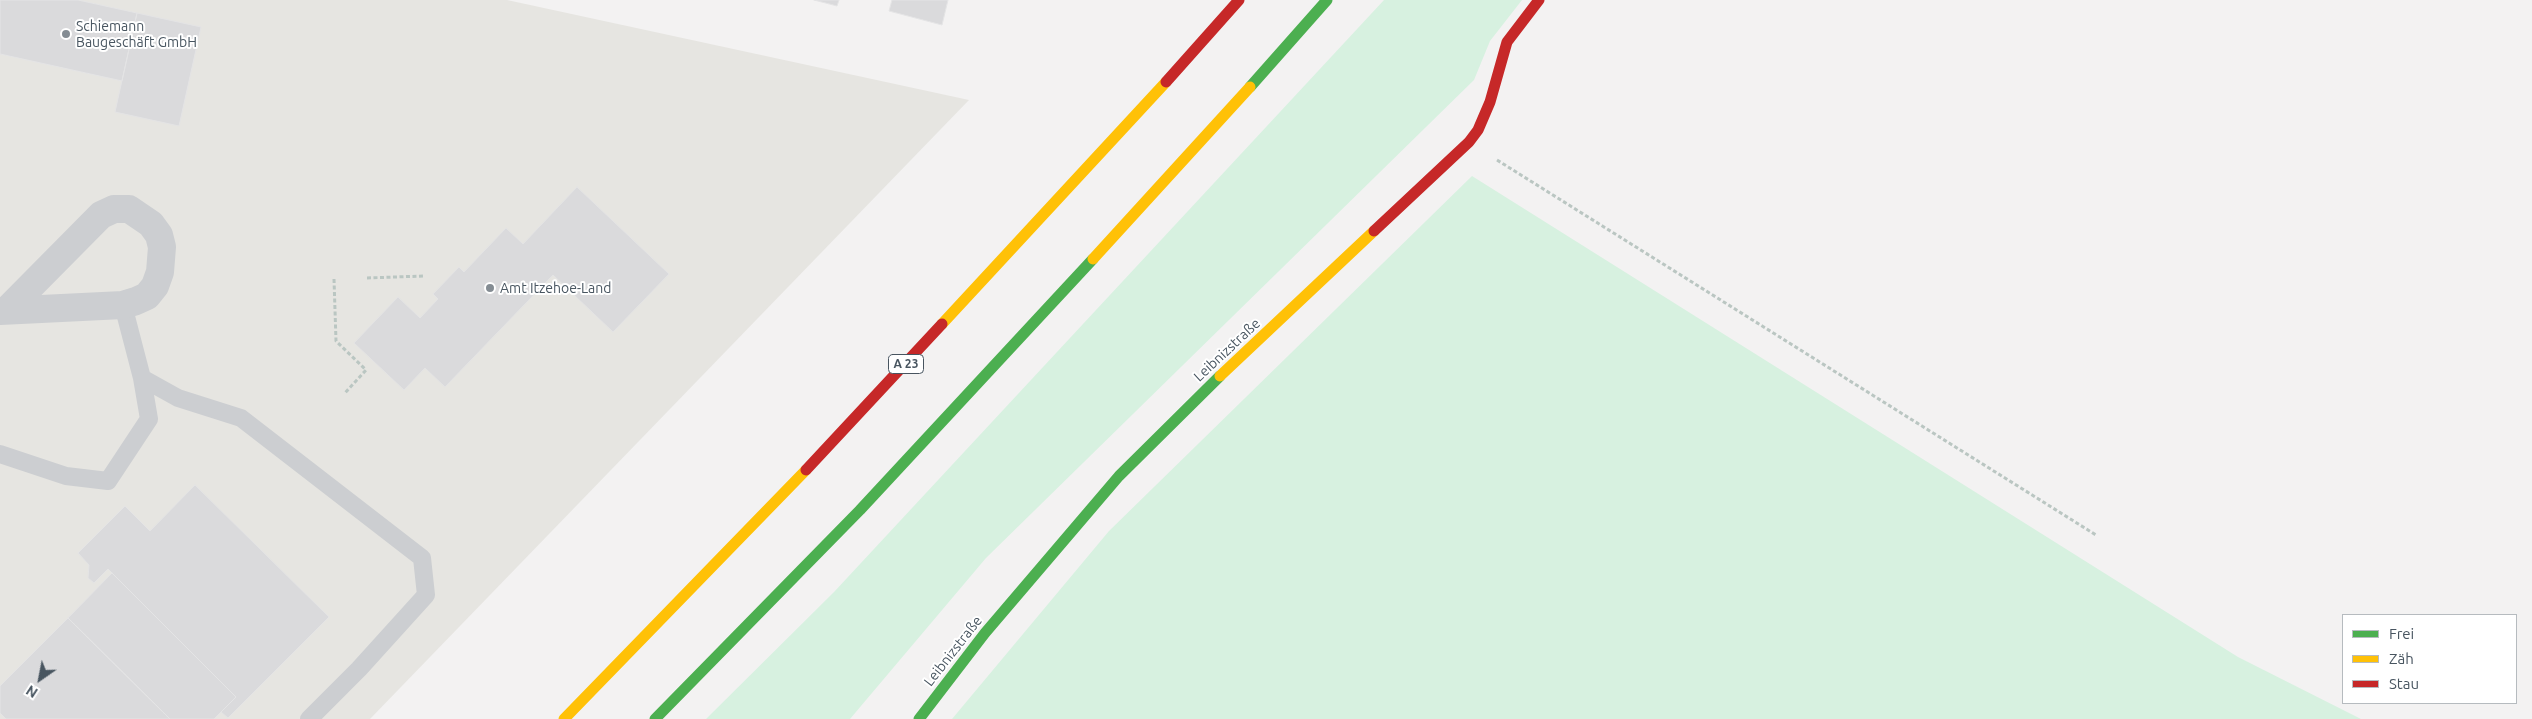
<!DOCTYPE html>
<html>
<head>
<meta charset="utf-8">
<style>
	body { margin:0 }
	#map { position:relative; width:2532px; height:719px; overflow:hidden; background:#f3f2f2; font-family:Ubuntu,sans-serif }
	canvas { display:block }
	.legend { position:absolute; left:2342px; top:614px; width:175px; height:90px; box-sizing:border-box; background:#fff; border:1px solid #b6bbbf; margin:0; padding:6px 9px; list-style:none; font-size:15px; color:#485560 }
	.legend li { display:flex; align-items:center; gap:10px; height:25px }
	.legend b { width:25px; border:1px solid #b6bbbf }
	.north { position:absolute; left:15px; top:654px; width:50px; height:50px; -webkit-text-stroke:4px #fff; paint-order:stroke; rotate:213deg; font-size:14px; font-weight:700; line-height:20px; text-align:center; color:#485560 }
	.north::after { content:''; display:block; margin:auto; width:18px; height:22px; background:#485560; clip-path:polygon(50% 0,100% 100%,50% 72%,0 100%) }
</style>
</head>
<body>
<div id="map">
<canvas width="2532" height="719"></canvas>
<ul class="legend">
<li><b style="height:6px;background:#4caf50"></b>Frei</li>
<li><b style="height:6px;background:#ffc107"></b>Zäh</li>
<li><b style="height:6px;background:#c62828"></b>Stau</li>
</ul>
<div class="north">N</div>
</div>
<script>
const ctx = document.querySelector('canvas').getContext('2d');
ctx.lineJoin = 'round';
function fill(path, color) { ctx.fillStyle = color; ctx.fill(path, 'evenodd'); }
const shape = rows => new Path2D(rows.map(r => 'M' + r).join(''));
function stroke(path, color, width, dash) { ctx.strokeStyle = color; ctx.lineWidth = width; ctx.lineCap = dash ? 'butt' : 'round'; ctx.setLineDash(dash || []); ctx.stroke(path); }
function drawText(font, color, halo, rows, align = 'center') {
  ctx.font = font + ' Ubuntu,sans-serif'; ctx.lineWidth = 4; ctx.setLineDash([]); ctx.textBaseline = 'middle'; ctx.strokeStyle = halo; ctx.fillStyle = color; for (const [text, x, y, turn = 0] of rows) {
    ctx.save(); ctx.translate(x, y); ctx.rotate((+turn || 0) * Math.PI / 180); ctx.textAlign = isNaN(turn) ? turn : align; if (halo) ctx.strokeText(text, 0, 0); ctx.fillText(text, 0, 0); ctx.restore();
  }
}
fill(shape([
	[0,0,507,0,969,100,370,719,0,719]
]), '#e6e5e1');
fill(shape([
	[1384,0,1522,0,1490,41,1474,80,986,558,850,719,706,719,834,592],
	[1472,176,2238,657,2361,719,952,719,1109,531]
]), '#d7f1e0');
const building = shape([
	[0,0,78,0,137,13,122,81,0,54,0,0],
	[814,0,839,0,837,6,814,0],
	[892,0,948,0,942,25,889,11,892,0],
	[137,13,201,27,179,126,115,112,137,13],
	[577,187,669,274,613,332,553,275,445,387,425,368,404,390,354,343,398,297,420,318,438,299,433,294,459,267,464,272,506,228,523,244,577,187],
	[195,485,329,617,228,718,221,712,236,697,108,569,94,583,88,578,89,565,78,553,125,506,150,531,195,485],
	[112,573,236,697,214,719,170,719,68,618,112,573],
	[68,618,170,719,6,719,0,713,0,686,68,618]
]);
fill(building, '#dadadc');
stroke(building, '#e4e4e5', 1);
stroke(shape([
	[1497,160,2096,535],
	[367,278,423,276],
	[334,279,336,341,366,370,345,393]
]), '#bac6c2', 3, [4, 2.5]);
stroke(shape([
	[142,378,178,398,241,418,422,558,426,595,359,669,309,719],
	[0,454,66,476,108,481,149,419,142,378,123,305]
]), '#ccced1', 18);
stroke(shape([
	[0,311,123,305,136,301,147,296,155,286,160,272,162,247,159,235,151,224,129,209,114,209,101,215,7,310]
]), '#ccced1', 28);
stroke(shape([
	[1250,87,1327,0],
	[655,719,860,510,1093,259],
	[919,719,985,633,1119,476,1220,376]
]), '#4caf50', 11);
stroke(shape([
	[1093,259,1250,87],
	[942,324,1166,82],
	[1220,376,1374,231],
	[564,719,806,470]
]), '#ffc107', 11);
stroke(shape([
	[1166,82,1239,0],
	[1374,231,1469,142,1478,130,1490,102,1507,42,1539,0],
	[806,470,942,324]
]), '#c62828', 11);
for (const [x, y, r, color] of [
	[66,34,5,"#848c93"],
	[490,288,5,"#848c93"]
]) { const dot = new Path2D(); dot.arc(x, y, r, 0, 2 * Math.PI); ctx.fillStyle = color; ctx.fill(dot); stroke(dot, '#fff', 2); }
for (const [x, y, w] of [
	[906,364,35]
]) { const box = new Path2D(); box.roundRect(x - w / 2, y - 9.5, w, 19, 4); ctx.fillStyle = '#fff'; ctx.fill(box); stroke(box, '#485560', 1); }
drawText('bold 12px', '#485560', null, [
	["A 23",906,364]
]);
drawText('14px', '#485560', '#fff', [
	["Schiemann",76,26],
	["Baugeschäft GmbH",76,42],
	["Amt Itzehoe-Land",500,288]
], 'left');
drawText('14px', '#485560', '#fff', [
	["Leibnizstraße",1227,350,-43],
	["Leibnizstraße",953,651,-52]
]);
</script>
</body>
</html>
